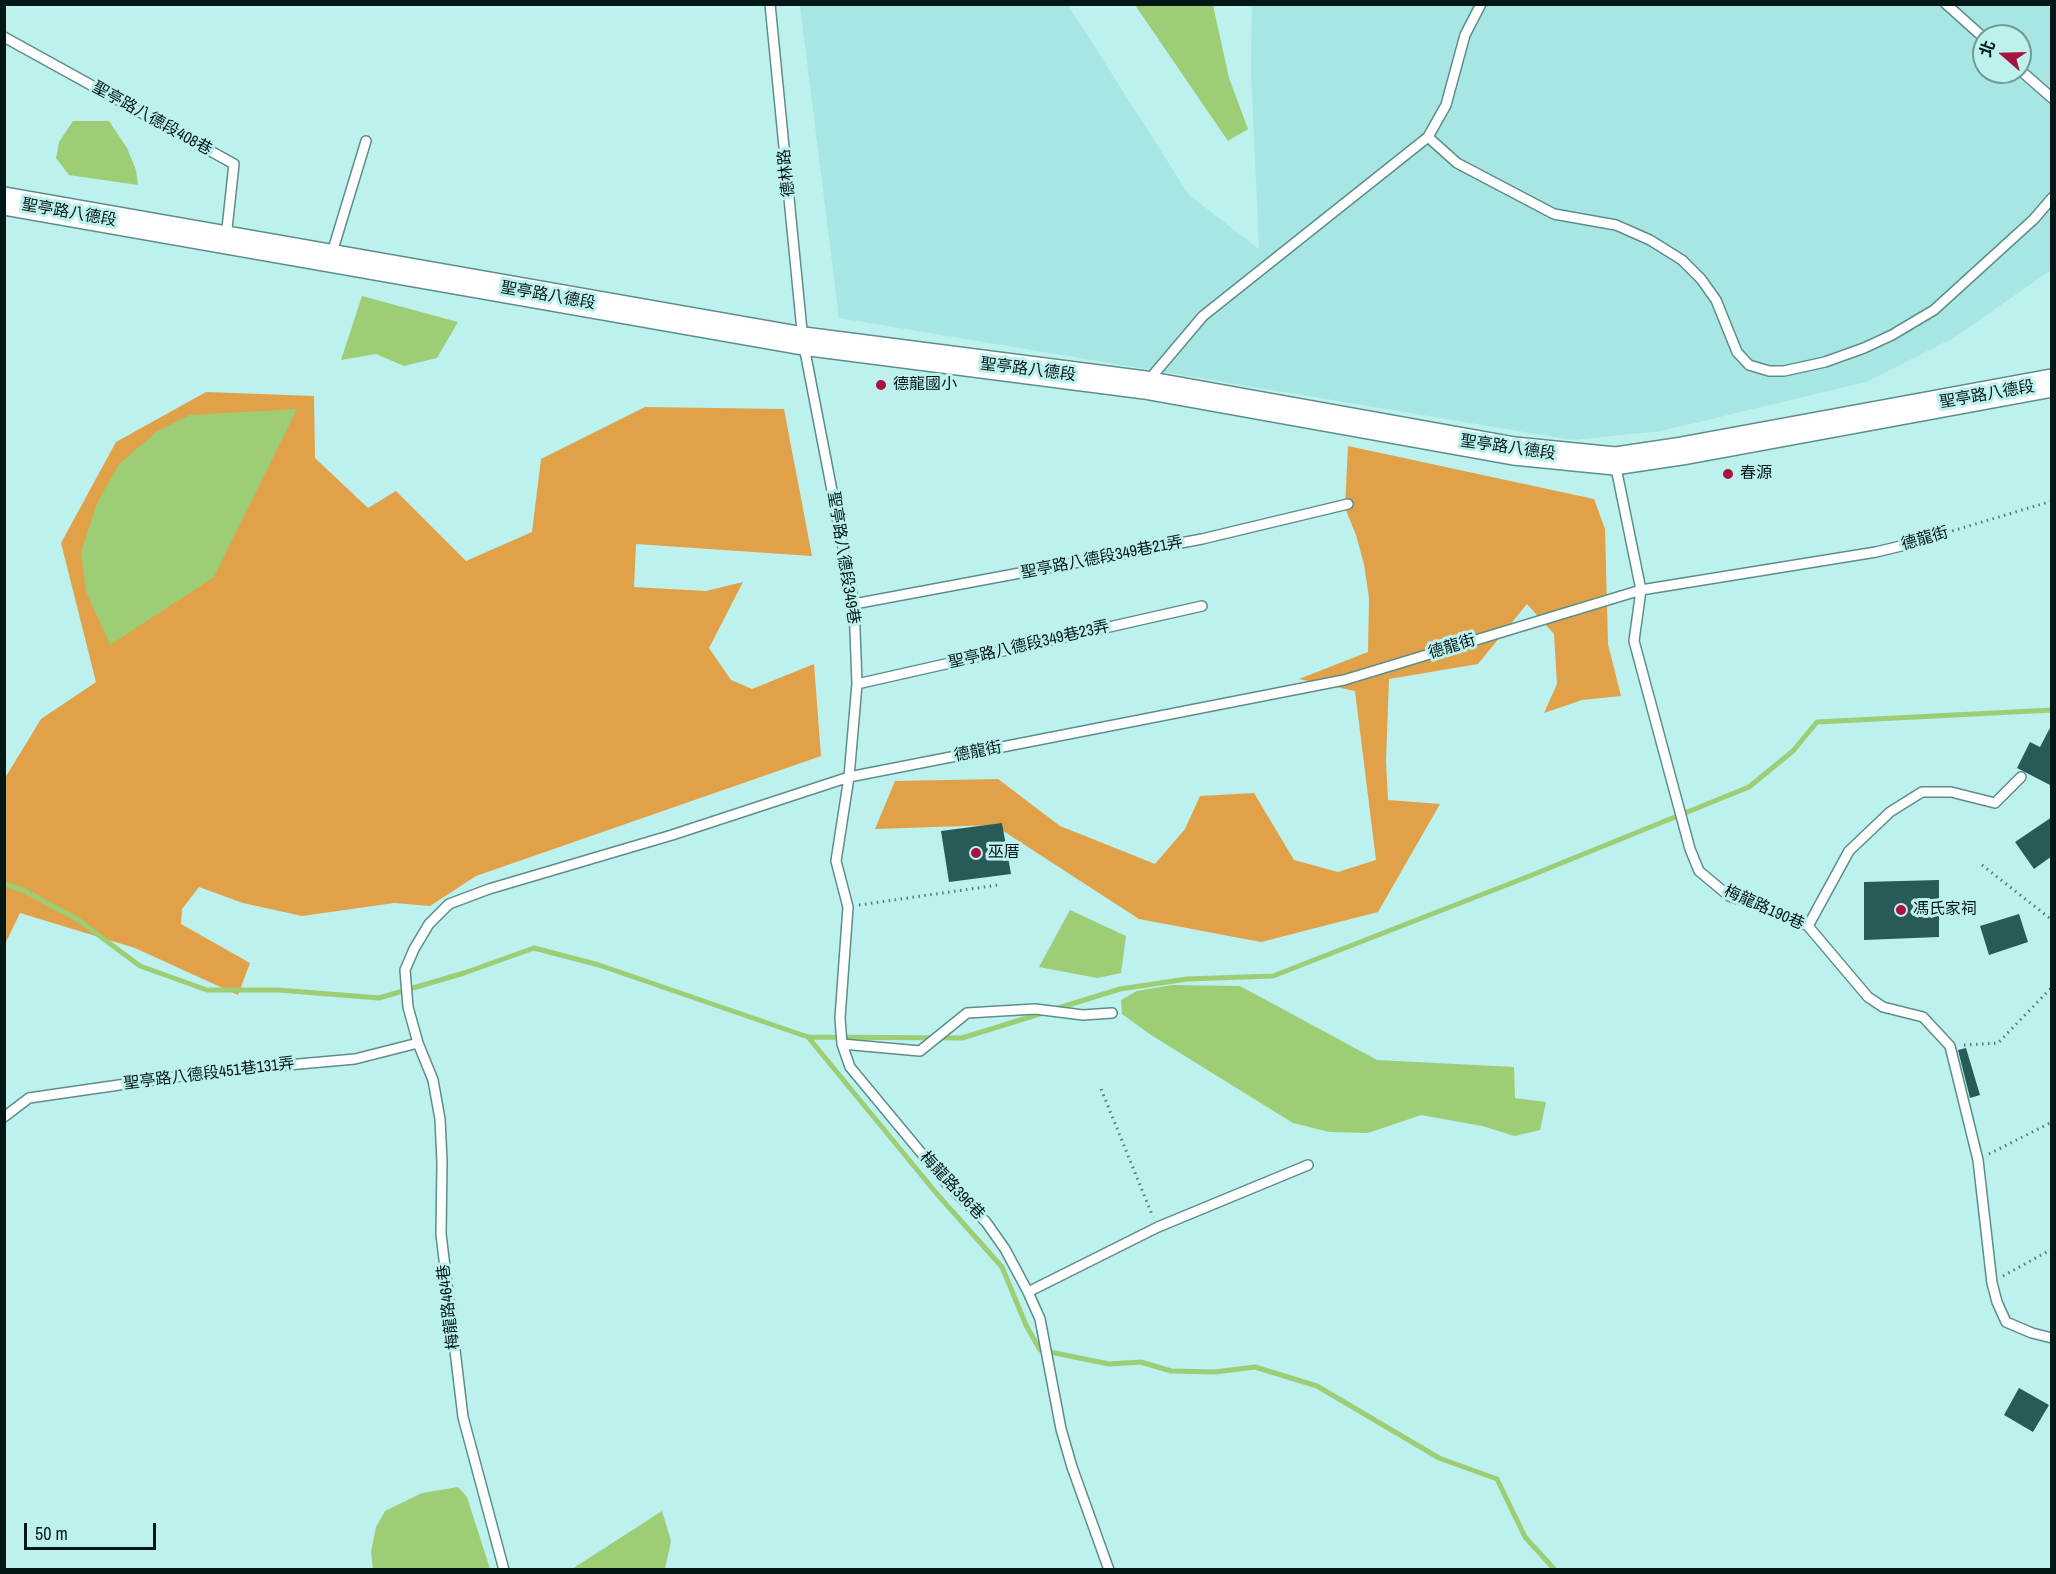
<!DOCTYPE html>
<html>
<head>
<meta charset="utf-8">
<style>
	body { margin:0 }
	#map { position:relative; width:2056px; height:1574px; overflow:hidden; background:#bcf1ee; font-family:"Archivo Narrow","Noto Sans TC",sans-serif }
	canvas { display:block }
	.frame { position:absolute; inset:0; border:6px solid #041717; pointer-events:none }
	.north { position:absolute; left:1972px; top:24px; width:60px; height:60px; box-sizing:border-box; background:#bcf1ee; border:2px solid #729a98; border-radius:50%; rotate:290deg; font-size:16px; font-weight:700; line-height:24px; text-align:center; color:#041717 }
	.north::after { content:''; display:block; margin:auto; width:21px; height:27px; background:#a91240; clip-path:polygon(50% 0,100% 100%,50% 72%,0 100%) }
	.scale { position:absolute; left:24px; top:1523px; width:132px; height:27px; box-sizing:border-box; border:3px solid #041717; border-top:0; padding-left:8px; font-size:18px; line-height:21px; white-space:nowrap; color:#041717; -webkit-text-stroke:4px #bcf1ee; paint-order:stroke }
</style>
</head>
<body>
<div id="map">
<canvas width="2056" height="1574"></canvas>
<div class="frame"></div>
<div class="north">北</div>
<div class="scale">50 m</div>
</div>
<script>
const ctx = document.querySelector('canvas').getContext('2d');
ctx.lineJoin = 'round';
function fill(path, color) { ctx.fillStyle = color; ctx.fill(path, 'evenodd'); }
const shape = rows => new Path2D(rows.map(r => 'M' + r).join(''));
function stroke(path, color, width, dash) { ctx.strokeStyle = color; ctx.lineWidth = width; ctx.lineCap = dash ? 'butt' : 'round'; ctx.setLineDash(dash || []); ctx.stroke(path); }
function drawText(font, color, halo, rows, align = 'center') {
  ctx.font = font + ' "Archivo Narrow","Noto Sans TC",sans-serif'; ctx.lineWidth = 6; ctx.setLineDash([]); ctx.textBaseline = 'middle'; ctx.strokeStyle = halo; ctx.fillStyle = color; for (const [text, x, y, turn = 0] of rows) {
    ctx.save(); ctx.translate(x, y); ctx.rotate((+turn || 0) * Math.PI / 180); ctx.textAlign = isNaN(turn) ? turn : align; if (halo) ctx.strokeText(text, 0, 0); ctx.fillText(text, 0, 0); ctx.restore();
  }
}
fill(shape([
	[800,5,1068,5,1189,195,1259,249,1251,72,1252,5,2051,5,2051,270,1955,337,1866,382,1661,431,1573,440,839,318],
	[1984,36,2020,36,2020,72,1984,72]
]), '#a7e6e3');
fill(shape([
	[206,392,314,396,315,458,368,508,396,491,466,561,532,532,541,459,645,407,784,409,812,556,636,544,634,587,706,591,743,582,709,648,731,680,752,689,814,664,821,756,476,876,430,906,394,903,302,916,243,903,199,887,182,909,181,924,250,963,238,995,135,948,20,913,5,944,5,778,41,719,96,682,61,543,116,442],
	[1348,446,1594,499,1605,529,1608,644,1621,696,1582,700,1544,713,1557,684,1554,634,1527,604,1478,664,1389,679,1386,761,1388,800,1440,804,1378,912,1261,942,1139,919,994,825,875,829,895,781,998,779,1060,826,1155,864,1185,829,1200,796,1254,793,1294,860,1338,872,1376,860,1355,691,1299,679,1368,652,1369,598,1364,564,1356,535,1345,508]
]), '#e1a148');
fill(shape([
	[1135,5,1213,5,1229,78,1248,129,1228,141],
	[73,121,109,121,127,148,136,170,138,185,69,175,56,158,59,142],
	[362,296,458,322,437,358,404,366,376,354,341,360],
	[297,409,214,577,110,645,86,592,81,552,97,503,119,464,156,432,190,415],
	[1070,910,1126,936,1121,973,1097,978,1039,967],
	[1172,985,1240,986,1377,1060,1514,1067,1515,1098,1546,1102,1540,1130,1515,1136,1482,1126,1421,1115,1368,1133,1329,1132,1293,1123,1151,1035,1122,1014,1121,1000,1137,991],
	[458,1487,467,1497,490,1569,373,1569,371,1552,376,1527,385,1511,422,1493],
	[662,1511,671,1541,665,1569,572,1569]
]), '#9dcd74');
stroke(shape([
	[4,884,23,890,77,919,140,966,207,990,278,990,379,998,464,973,534,948,599,965,808,1037,962,1038,1046,1012],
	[1055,1009,1120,989,1187,979,1273,976,1527,877,1749,787,1793,751,1817,722,2052,710],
	[808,1037,937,1194,1002,1267,1026,1325,1040,1350,1109,1364,1141,1362,1171,1371,1215,1372,1255,1367,1317,1386,1439,1458,1497,1479,1525,1537,1555,1570]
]), '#9dcd74', 5);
fill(shape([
	[2052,724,2052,786,2017,768,2030,742,2040,747],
	[2052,817,2052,856,2034,869,2015,842],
	[1002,823,1011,874,949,882,941,831],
	[1939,880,1939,937,1864,940,1864,882],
	[2019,914,2028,942,1989,955,1980,926],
	[1966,1048,1980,1095,1970,1098,1958,1050],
	[2019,1388,2049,1405,2033,1432,2004,1415]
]), '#285a58');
const lane = shape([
	[770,4,803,341,854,604,857,684,849,777,836,861,848,907,840,1018,842,1044],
	[1946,4,1984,38],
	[4,37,234,164,226,238],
	[2020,70,2052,98],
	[1428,137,1457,163,1554,214,1616,225,1650,240,1682,260,1701,279,1716,300,1737,352,1749,365,1769,371,1784,371,1825,362,1864,348,1892,335,1934,310,2034,219,2052,198],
	[331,256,366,141],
	[1148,381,1203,316,1428,137,1446,105,1465,35,1481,4],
	[1615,463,1641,590,1634,641,1690,849,1699,871,1729,896,1790,916,1808,926,1868,997,1883,1007,1923,1017,1950,1046,1978,1160,1992,1283,1997,1302,2006,1322,2032,1333,2052,1338],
	[854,604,1202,539,1348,504],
	[857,684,1202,606],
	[1808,926,1849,851,1890,812,1922,792,1951,792,1995,803,2021,777],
	[4,1117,29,1098,209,1072,355,1059,418,1043],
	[1028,1292,1158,1227,1308,1165],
	[504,1570,463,1417,441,1234,442,1162,440,1119,433,1080,418,1043,408,1007,405,970,414,949,429,924,449,904,489,889,672,835,849,777,1344,680,1641,590,1876,552,1901,546],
	[1109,1570,1072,1467,1061,1429,1040,1319,1028,1292,1005,1249,986,1222,947,1184,850,1067,842,1044,920,1051,967,1013,1035,1009,1083,1015,1112,1013]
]);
const secondary = shape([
	[4,201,803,341,1145,385,1514,451,1615,461,1682,451,2052,383]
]);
stroke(lane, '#5c8e8b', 12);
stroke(secondary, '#5c8e8b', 30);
stroke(shape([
	[1912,543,2052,501],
	[1982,865,2052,920],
	[859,905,998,885],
	[1964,1045,1998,1043,2052,987],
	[1101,1089,1153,1217],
	[1989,1154,2052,1122],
	[2003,1276,2052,1249]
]), '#587a79', 3, [1.5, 4.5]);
stroke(lane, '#fff', 9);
stroke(secondary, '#fff', 27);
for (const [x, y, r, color] of [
	[881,385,6,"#a91240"],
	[1728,474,6,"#a91240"],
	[976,853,6,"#a91240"],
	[1901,910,6,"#a91240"]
]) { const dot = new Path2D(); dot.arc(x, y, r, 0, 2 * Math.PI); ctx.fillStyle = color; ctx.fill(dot); stroke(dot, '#bcf1ee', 2); }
drawText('16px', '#041717', '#bcf1ee', [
	["聖亭路八德段408巷",152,119,29],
	["德林路",787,173,-96],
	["聖亭路八德段",69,213,10],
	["聖亭路八德段",548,296,10],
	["聖亭路八德段",1028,370,7],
	["聖亭路八德段",1987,395,-10],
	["聖亭路八德段",1508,448,8],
	["德龍街",1925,539,-16],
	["聖亭路八德段349巷",843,558,81],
	["聖亭路八德段349巷21弄",1102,558,-11],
	["聖亭路八德段349巷23弄",1029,645,-13],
	["德龍街",1452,647,-17],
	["德龍街",978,752,-11],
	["梅龍路190巷",1764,908,24],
	["聖亭路八德段451巷131弄",209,1074,-7],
	["梅龍路396巷",952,1186,47],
	["梅龍路464巷",449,1307,-97]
]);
drawText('16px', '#041717', '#bcf1ee', [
	["德龍國小",893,385],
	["春源",1740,474],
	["巫厝",988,853],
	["馮氏家祠",1913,910]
], 'left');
</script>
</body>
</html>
